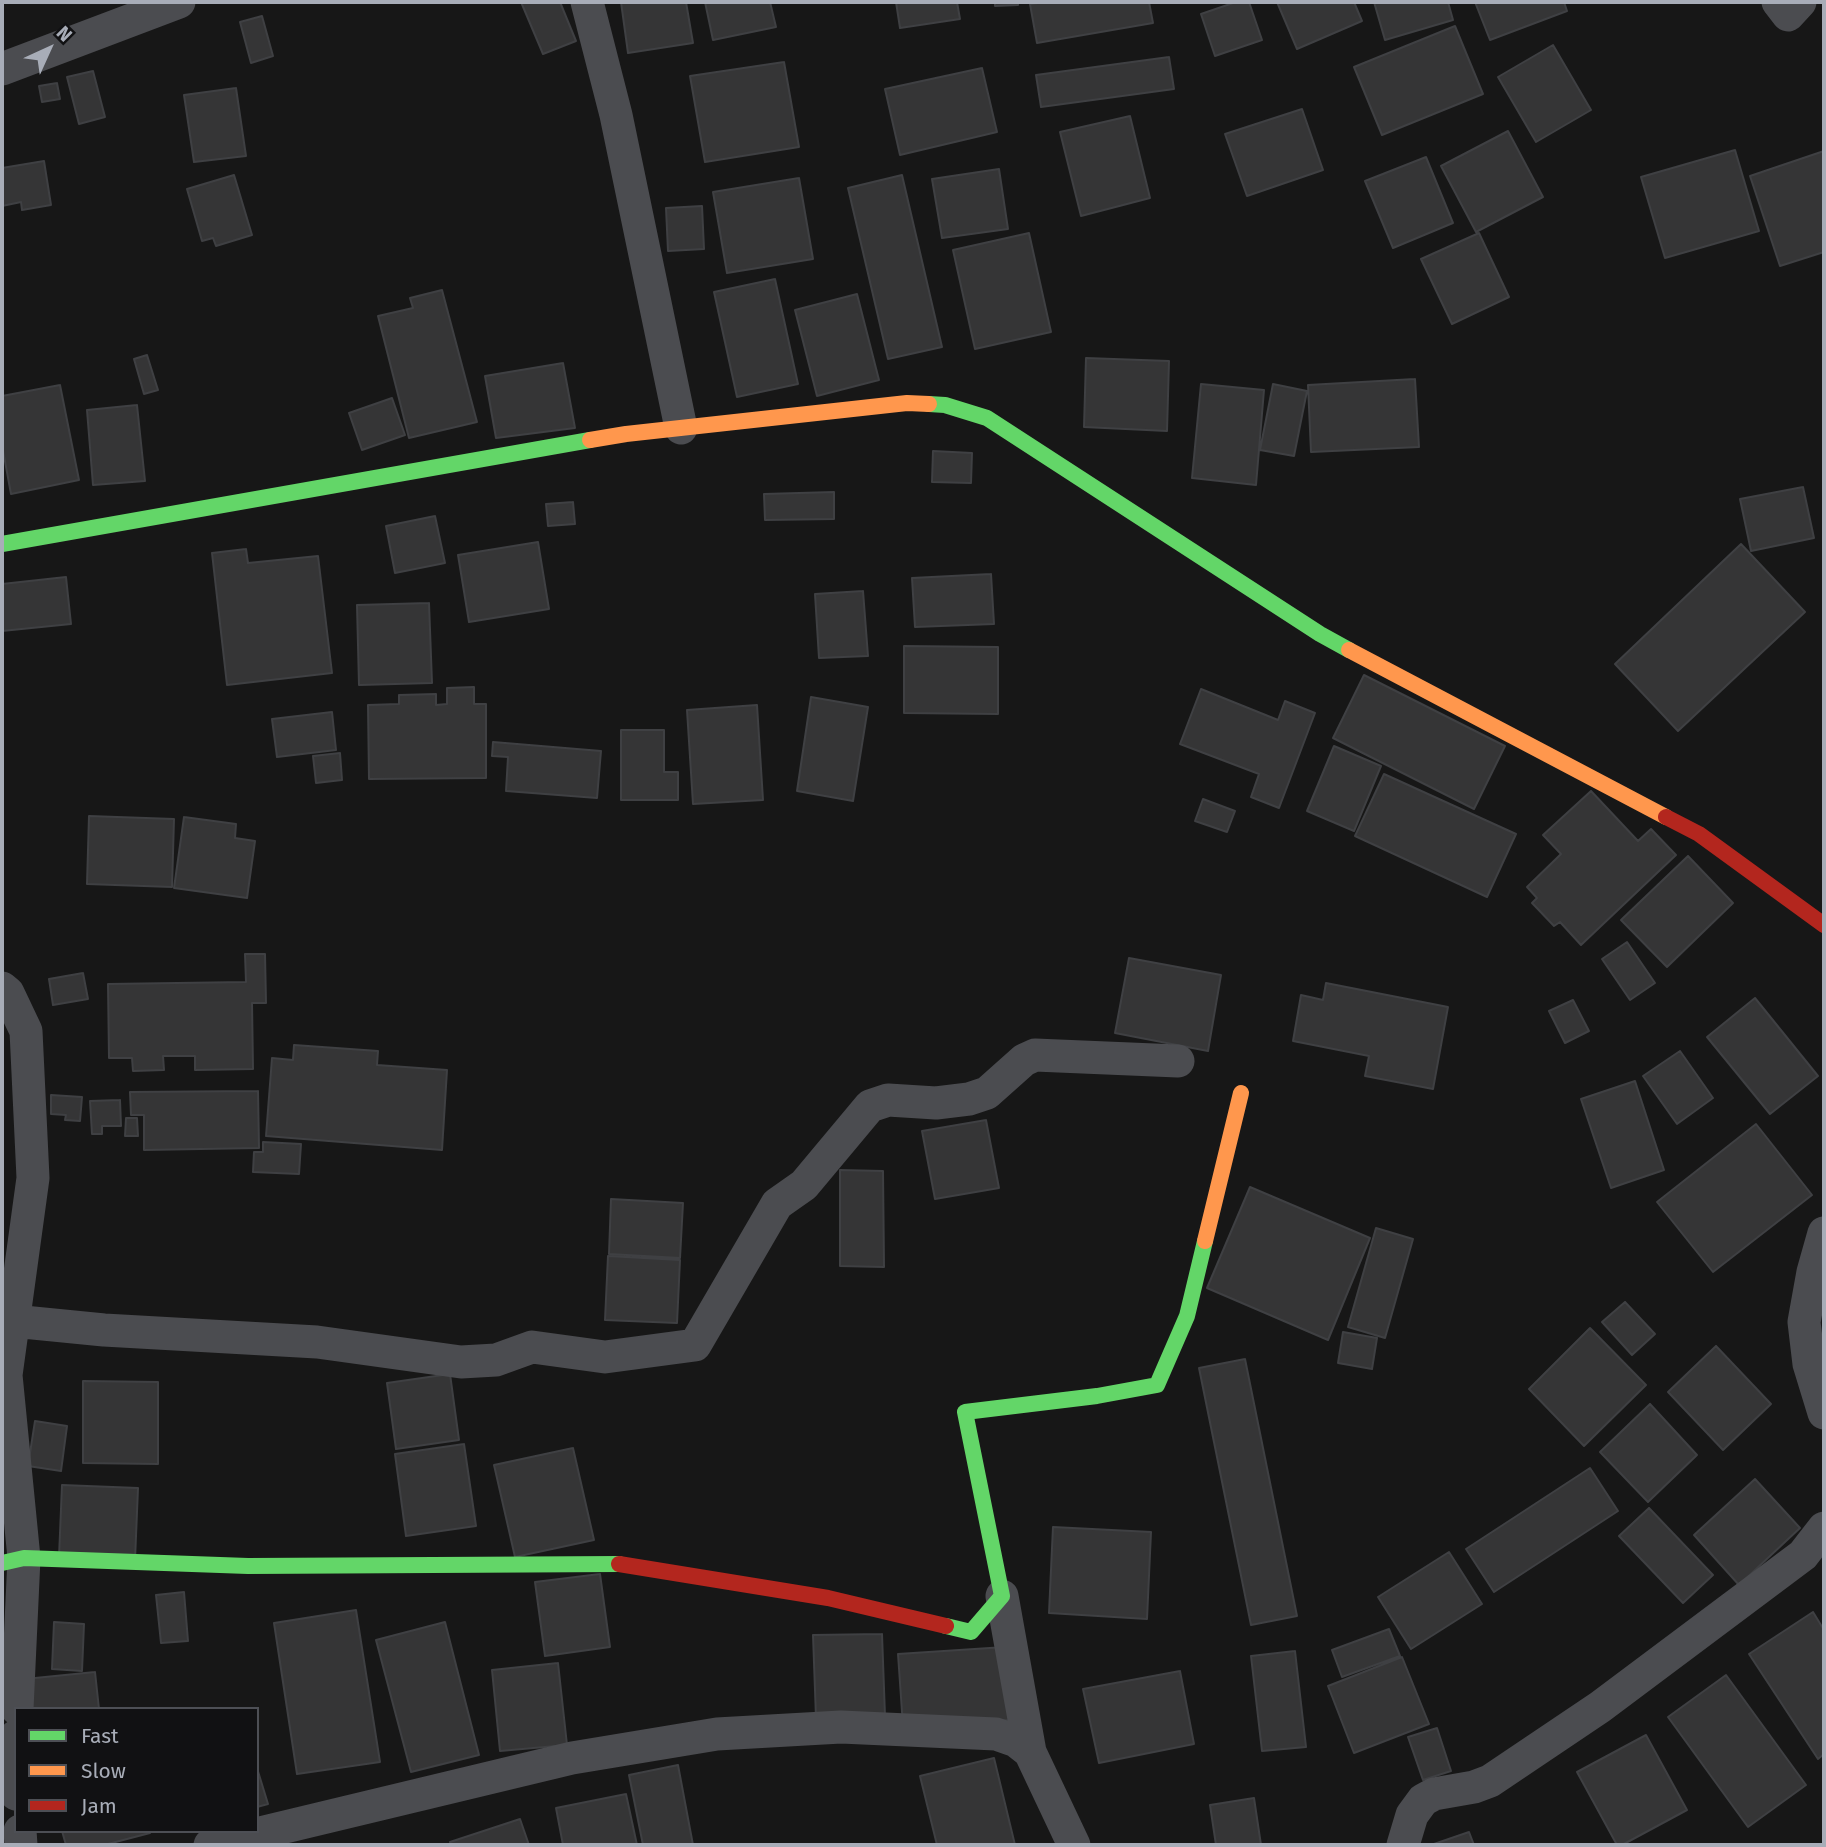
<!DOCTYPE html>
<html>
<head>
<meta charset="utf-8">
<style>
	body { margin:0 }
	#map { position:relative; width:1826px; height:1847px; overflow:hidden; background:#171717; font-family:"Fira Sans",sans-serif }
	canvas { display:block }
	.frame { position:absolute; inset:0; border:4px solid #a8adb8; pointer-events:none }
	.legend { position:absolute; left:14px; top:1707px; width:245px; height:126px; box-sizing:border-box; background:#111113; border:2px solid #4d4f55; margin:0; padding:9px 12px; list-style:none; font-size:21px; color:#a8adb8 }
	.legend li { display:flex; align-items:center; gap:14px; height:35px }
	.legend b { width:35px; border:2px solid #4d4f55 }
	.north { position:absolute; left:14px; top:14px; width:70px; height:70px; -webkit-text-stroke:5px #111113; paint-order:stroke; rotate:45deg; font-size:19px; font-weight:700; line-height:28px; text-align:center; color:#a8adb8 }
	.north::after { content:''; display:block; margin:auto; width:24px; height:32px; background:#a8adb8; clip-path:polygon(50% 0,100% 100%,50% 72%,0 100%) }
</style>
</head>
<body>
<div id="map">
<canvas width="1826" height="1847"></canvas>
<div class="frame"></div>
<ul class="legend">
<li><b style="height:9px;background:#63d668"></b>Fast</li>
<li><b style="height:9px;background:#ff974d"></b>Slow</li>
<li><b style="height:9px;background:#b3261e"></b>Jam</li>
</ul>
<div class="north">N</div>
</div>
<script>
const ctx = document.querySelector('canvas').getContext('2d');
ctx.lineJoin = 'round';
function fill(path, color) { ctx.fillStyle = color; ctx.fill(path, 'evenodd'); }
const shape = rows => new Path2D(rows.map(r => 'M' + r).join(''));
function stroke(path, color, width, dash) { ctx.strokeStyle = color; ctx.lineWidth = width; ctx.lineCap = dash ? 'butt' : 'round'; ctx.setLineDash(dash || []); ctx.stroke(path); }
const building = shape([
	[521,2,560,2,576,41,543,54,521,2],
	[621,2,686,2,693,43,628,53,621,2],
	[705,2,770,2,776,27,713,40,705,2],
	[896,2,957,2,960,19,900,28,896,2],
	[995,2,1018,2,1018,5,995,6,995,2],
	[1046,2,1149,2,1153,23,1037,43,1030,4,1046,2],
	[1236,2,1249,2,1262,40,1215,56,1201,14,1236,2],
	[1277,2,1354,2,1362,21,1297,49,1277,2],
	[1374,2,1448,2,1453,20,1385,40,1374,2],
	[1475,2,1564,2,1567,11,1490,40,1475,2],
	[262,16,273,56,251,63,240,22,262,16],
	[1455,26,1483,94,1382,135,1354,67,1455,26],
	[1553,45,1591,110,1536,142,1498,77,1553,45],
	[1169,57,1174,89,1041,107,1036,75,1169,57],
	[784,62,799,147,705,162,690,76,784,62],
	[982,68,997,132,900,155,885,89,982,68],
	[93,71,105,117,79,124,67,77,93,71],
	[57,83,60,99,42,102,39,86,57,83],
	[236,88,246,156,194,162,184,95,236,88],
	[1302,109,1323,170,1247,196,1225,134,1302,109],
	[1130,116,1150,198,1081,216,1060,132,1130,116],
	[1508,131,1543,197,1476,232,1441,166,1508,131],
	[1735,150,1759,231,1665,258,1641,177,1735,150],
	[1824,151,1824,252,1780,266,1750,176,1824,151],
	[1426,157,1453,223,1393,248,1365,181,1426,157],
	[44,161,51,205,22,210,21,202,2,206,2,168,44,161],
	[999,169,1008,229,942,238,932,179,999,169],
	[234,175,252,235,216,246,213,238,202,241,187,189,234,175],
	[902,175,942,347,888,359,848,188,902,175],
	[799,178,813,259,727,273,713,192,799,178],
	[702,206,704,249,668,251,666,208,702,206],
	[1029,233,1051,332,975,349,953,250,1029,233],
	[1479,233,1509,297,1452,324,1421,259,1479,233],
	[775,279,798,384,737,397,714,292,775,279],
	[442,290,477,422,409,438,378,316,413,308,410,298,442,290],
	[857,294,879,380,817,396,795,310,857,294],
	[147,355,158,390,144,394,134,359,147,355],
	[1086,358,1169,361,1167,431,1084,427,1086,358],
	[563,363,575,428,496,438,485,376,563,363],
	[1415,379,1419,447,1311,452,1308,385,1415,379],
	[1201,384,1264,390,1256,485,1192,478,1201,384],
	[1273,384,1307,391,1294,456,1260,450,1273,384],
	[60,385,79,480,11,494,2,445,2,396,60,385],
	[392,398,405,435,362,450,349,413,392,398],
	[137,405,145,481,93,485,87,410,137,405],
	[933,451,972,453,971,483,932,482,933,451],
	[1803,487,1814,538,1751,551,1740,499,1803,487],
	[834,492,834,519,765,520,764,494,834,492],
	[573,502,575,524,548,526,546,504,573,502],
	[435,516,445,563,395,573,386,526,435,516],
	[538,542,549,609,469,622,458,555,538,542],
	[1741,544,1805,612,1678,731,1615,664,1741,544],
	[246,549,248,563,318,556,332,673,227,685,212,553,246,549],
	[991,574,994,624,915,627,912,578,991,574],
	[66,577,71,624,2,631,2,584,66,577],
	[863,591,868,656,819,658,815,594,863,591],
	[429,603,432,683,359,685,357,605,429,603],
	[904,646,998,647,998,714,904,713,904,646],
	[1364,675,1505,746,1474,809,1333,738,1364,675],
	[474,687,474,704,486,704,486,778,369,779,368,705,399,704,399,695,436,694,436,705,447,704,447,688,474,687],
	[1201,689,1278,720,1285,701,1315,713,1279,808,1251,797,1259,774,1180,744,1201,689],
	[811,697,868,707,853,801,797,791,811,697],
	[757,705,763,800,693,804,687,710,757,705],
	[332,712,336,750,277,757,272,719,332,712],
	[621,730,664,730,664,772,678,772,678,800,621,800,621,730],
	[493,742,601,751,597,798,506,791,508,757,492,756,493,742],
	[1334,746,1381,766,1354,831,1307,811,1334,746],
	[340,753,342,780,316,783,313,756,340,753],
	[1384,774,1516,834,1487,897,1355,836,1384,774],
	[1591,791,1638,841,1651,829,1676,855,1581,945,1560,922,1554,926,1532,903,1537,898,1527,887,1561,854,1543,835,1591,791],
	[1203,799,1235,811,1227,832,1195,821,1203,799],
	[89,816,174,819,172,887,87,884,89,816],
	[184,817,236,824,235,838,255,841,247,898,174,888,184,817],
	[1688,856,1733,903,1667,967,1621,920,1688,856],
	[1627,942,1655,983,1630,1000,1602,959,1627,942],
	[245,954,265,954,266,1003,252,1003,253,1069,195,1070,195,1056,163,1056,164,1070,133,1071,132,1058,109,1058,108,984,246,982,245,954],
	[1129,958,1221,975,1208,1051,1115,1033,1129,958],
	[83,973,88,999,53,1005,49,979,83,973],
	[1326,983,1448,1007,1433,1089,1365,1076,1369,1056,1293,1041,1301,995,1323,1000,1326,983],
	[1755,998,1818,1076,1770,1114,1707,1037,1755,998],
	[1573,1000,1589,1031,1565,1043,1549,1011,1573,1000],
	[294,1045,378,1051,377,1065,447,1070,442,1150,266,1136,272,1058,293,1060,294,1045],
	[1680,1051,1713,1098,1677,1124,1643,1076,1680,1051],
	[1635,1081,1664,1170,1611,1188,1581,1099,1635,1081],
	[258,1091,259,1148,144,1150,144,1115,131,1115,130,1092,258,1091],
	[51,1095,82,1097,80,1121,65,1120,66,1115,51,1114,51,1095],
	[120,1100,121,1126,102,1126,102,1134,92,1134,90,1101,120,1100],
	[126,1118,137,1118,138,1136,125,1136,126,1118],
	[986,1120,999,1188,935,1199,922,1131,986,1120],
	[1756,1124,1812,1195,1713,1272,1657,1202,1756,1124],
	[263,1142,301,1144,299,1174,253,1172,254,1152,263,1152,263,1142],
	[840,1170,883,1171,884,1267,840,1266,840,1170],
	[1250,1187,1370,1238,1328,1340,1207,1288,1250,1187],
	[611,1199,683,1203,680,1258,609,1254,611,1199],
	[1376,1228,1413,1239,1385,1338,1348,1327,1376,1228],
	[608,1256,680,1260,677,1323,605,1320,608,1256],
	[1625,1302,1655,1334,1632,1355,1602,1322,1625,1302],
	[1590,1328,1646,1385,1584,1446,1529,1389,1590,1328],
	[1343,1332,1377,1338,1372,1369,1338,1363,1343,1332],
	[1716,1346,1771,1404,1723,1450,1668,1392,1716,1346],
	[1245,1359,1297,1616,1251,1625,1199,1368,1245,1359],
	[450,1374,459,1440,396,1449,387,1383,450,1374],
	[83,1381,158,1382,158,1464,83,1463,83,1381],
	[1650,1404,1697,1455,1648,1502,1600,1452,1650,1404],
	[35,1421,67,1426,61,1471,28,1466,35,1421],
	[464,1444,476,1526,406,1536,395,1454,464,1444],
	[573,1448,594,1540,515,1557,494,1465,573,1448],
	[1590,1468,1618,1511,1494,1592,1466,1549,1590,1468],
	[1755,1479,1800,1528,1739,1585,1694,1535,1755,1479],
	[62,1485,138,1488,135,1560,59,1557,62,1485],
	[1649,1508,1713,1575,1683,1603,1619,1536,1649,1508],
	[1053,1527,1151,1532,1147,1619,1049,1613,1053,1527],
	[1449,1552,1482,1604,1411,1649,1378,1597,1449,1552],
	[600,1574,610,1647,545,1656,535,1582,600,1574],
	[184,1592,188,1641,161,1643,156,1595,184,1592],
	[356,1610,380,1762,297,1774,274,1623,356,1610],
	[1813,1612,1824,1630,1824,1754,1818,1759,1749,1654,1813,1612],
	[54,1622,84,1624,82,1671,52,1669,54,1622],
	[445,1622,479,1755,411,1772,376,1640,445,1622],
	[1389,1629,1400,1656,1342,1677,1332,1650,1389,1629],
	[882,1634,885,1716,816,1718,813,1635,882,1634],
	[1005,1647,1010,1720,903,1726,898,1654,1005,1647],
	[1295,1651,1306,1747,1262,1751,1251,1656,1295,1651],
	[1402,1657,1429,1724,1354,1753,1328,1686,1402,1657],
	[558,1663,567,1745,500,1751,492,1670,558,1663],
	[1180,1671,1194,1744,1099,1763,1083,1689,1180,1671],
	[95,1672,99,1709,28,1709,25,1679,95,1672],
	[1726,1675,1806,1785,1748,1827,1668,1717,1726,1675],
	[1437,1728,1451,1771,1423,1780,1408,1737,1437,1728],
	[1646,1735,1687,1810,1622,1845,1617,1845,1577,1772,1646,1735],
	[994,1758,1015,1845,937,1845,920,1776,994,1758],
	[678,1765,693,1845,643,1845,629,1775,678,1765],
	[257,1768,268,1804,257,1807,257,1768],
	[626,1794,637,1845,563,1845,556,1808,626,1794],
	[1254,1798,1261,1845,1216,1845,1210,1805,1254,1798],
	[520,1819,529,1845,451,1845,450,1842,520,1819],
	[62,1831,149,1831,150,1833,104,1845,66,1845,62,1831],
	[1469,1832,1474,1845,1434,1845,1434,1844,1469,1832]
]);
fill(building, '#353536');
stroke(building, '#3f4043', 2);
stroke(shape([
	[587,2,616,115,681,428],
	[1778,2,1788,15,1800,2],
	[2,69,179,2],
	[2,988,8,993,26,1031,33,1178,6,1375,24,1558,17,1709],
	[1824,1233,1813,1272,1804,1322,1809,1364,1824,1413],
	[13,1321,104,1330,317,1342,461,1362,496,1360,532,1347,605,1357,695,1345,777,1204,804,1185,870,1106,888,1100,936,1103,969,1099,987,1093,1024,1060,1035,1055,1178,1061],
	[1002,1596,1030,1752],
	[16,1736,14,1778,16,1794],
	[20,1831,21,1845],
	[210,1845,572,1758,717,1734,841,1727,996,1734,1016,1741,1030,1752,1074,1845],
	[1403,1845,1412,1815,1423,1800,1434,1794,1474,1787,1490,1781,1600,1707,1803,1555,1824,1528]
]), '#4b4c50', 33);
stroke(shape([
	[929,404,945,405,987,418,1320,634,1349,650],
	[2,544,590,440],
	[2,1563,24,1558,248,1566,619,1564],
	[946,1626,971,1632,1002,1596,965,1412,1097,1396,1157,1385,1187,1316,1205,1241]
]), '#63d668', 16);
stroke(shape([
	[590,440,626,434,907,403,929,404],
	[1349,650,1666,817],
	[1205,1241,1241,1093]
]), '#ff974d', 16);
stroke(shape([
	[1666,817,1699,834,1824,925],
	[619,1564,828,1598,946,1626]
]), '#b3261e', 16);
</script>
</body>
</html>
